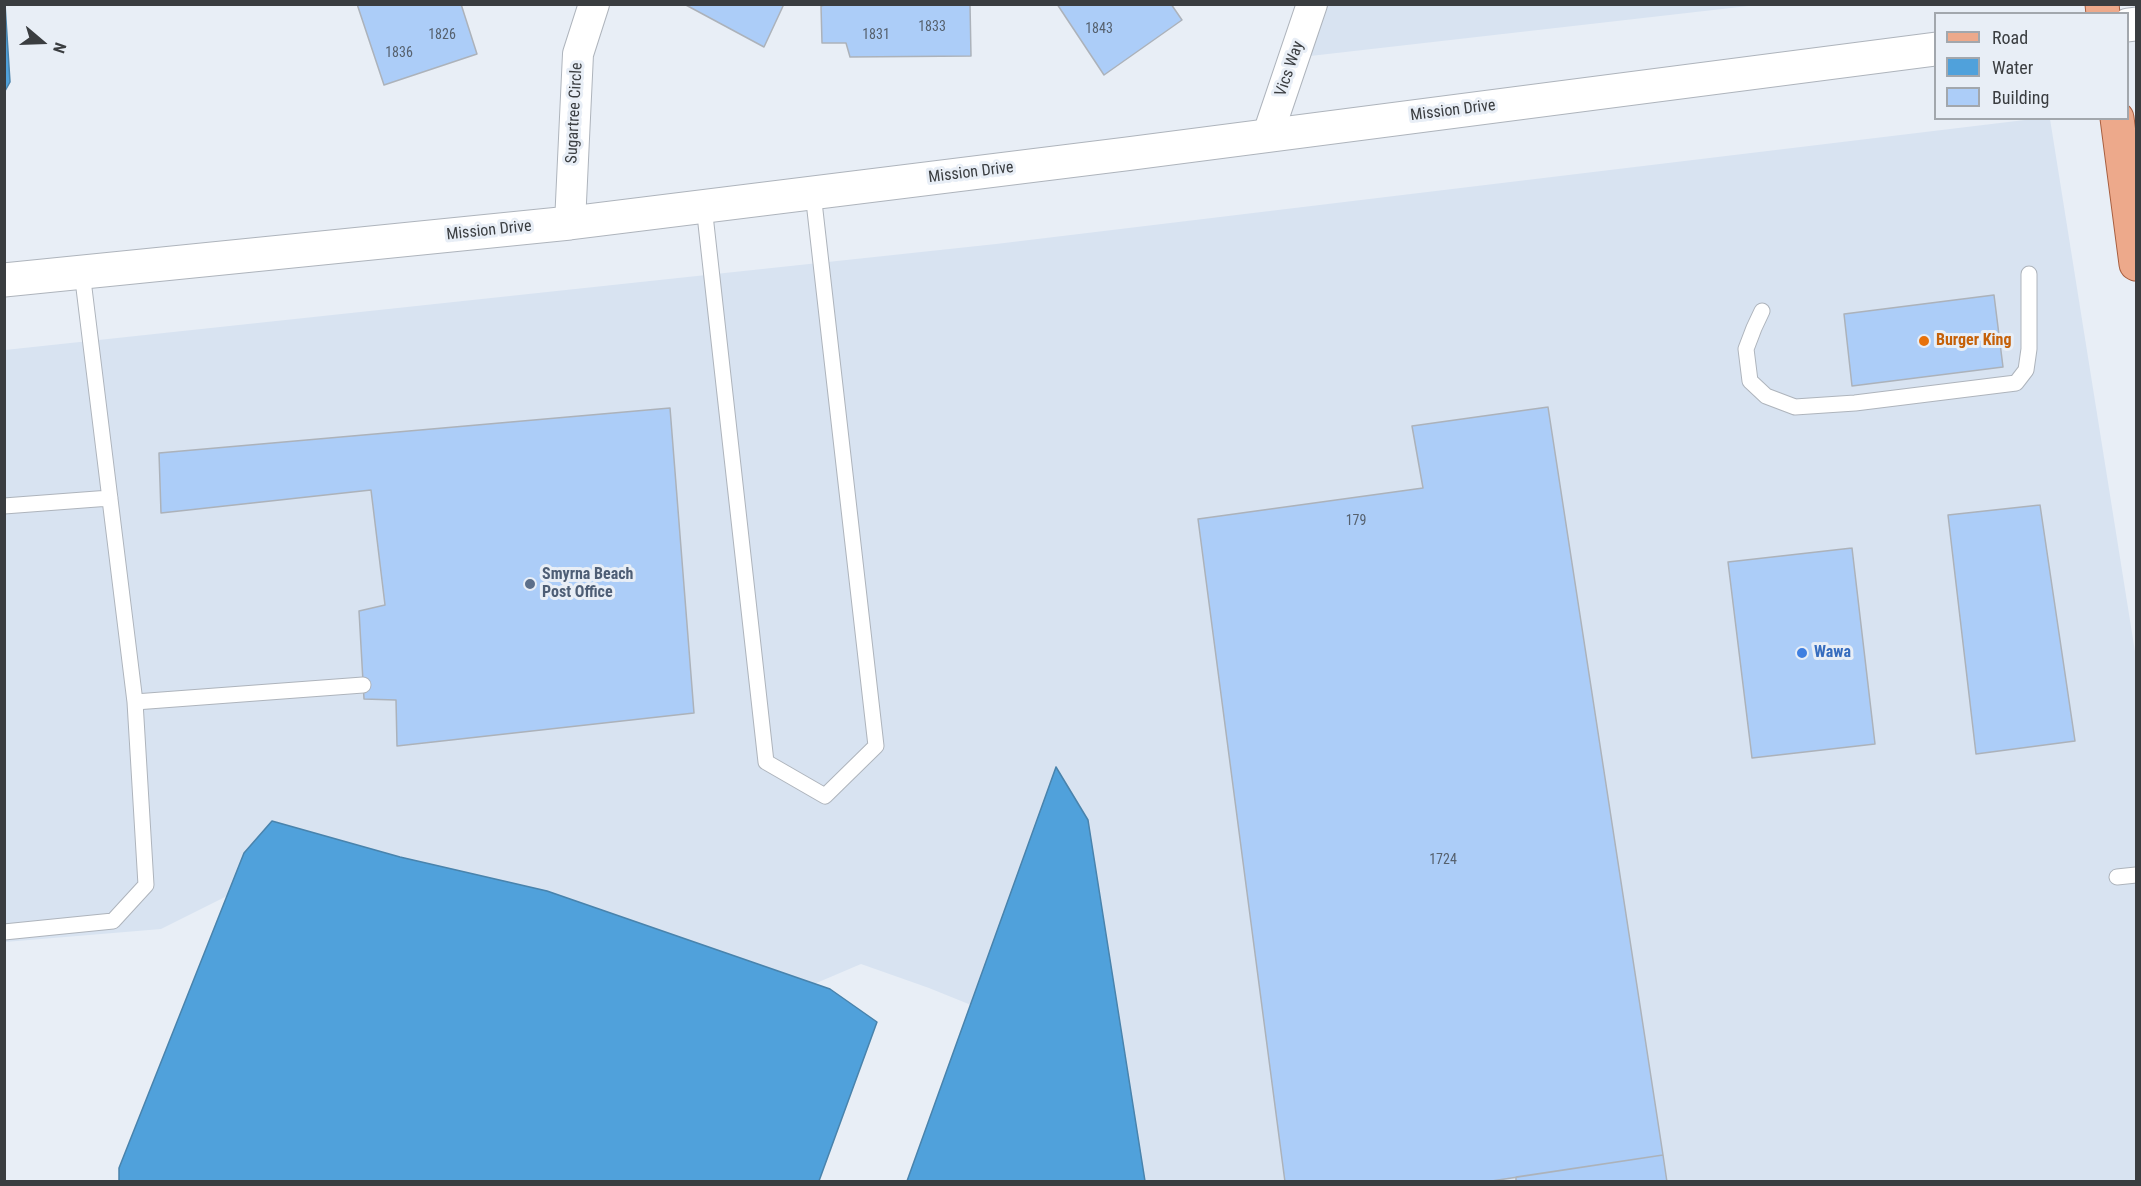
<!DOCTYPE html>
<html>
<head>
<meta charset="utf-8">
<style>
	body { margin:0 }
	#map { position:relative; width:2141px; height:1186px; overflow:hidden; background:#e8eef6; font-family:"Roboto Condensed",sans-serif }
	canvas { display:block }
	.frame { position:absolute; inset:0; border:6px solid #3a3d40; pointer-events:none }
	.legend { position:absolute; left:1934px; top:12px; width:195px; height:108px; box-sizing:border-box; background:#e8eef6; border:2px solid #a2a7ad; margin:0; padding:8px 10px; list-style:none; font-size:18px; color:#3a3d40 }
	.legend li { display:flex; align-items:center; gap:12px; height:30px }
	.legend b { width:30px; border:2px solid #a2a7ad }
	.north { position:absolute; left:12px; top:12px; width:60px; height:60px; -webkit-text-stroke:4px #e8eef6; paint-order:stroke; rotate:109deg; font-size:16px; font-weight:700; line-height:24px; text-align:center; color:#3a3d40 }
	.north::after { content:''; display:block; margin:auto; width:21px; height:27px; background:#3a3d40; clip-path:polygon(50% 0,100% 100%,50% 72%,0 100%) }
</style>
</head>
<body>
<div id="map">
<canvas width="2141" height="1186"></canvas>
<div class="frame"></div>
<ul class="legend">
<li><b style="height:8px;background:#eda98b"></b>Road</li>
<li><b style="height:16px;background:#50a1db"></b>Water</li>
<li><b style="height:16px;background:#accdf8"></b>Building</li>
</ul>
<div class="north">N</div>
</div>
<script>
const ctx = document.querySelector('canvas').getContext('2d');
ctx.lineJoin = 'round';
function fill(path, color) { ctx.fillStyle = color; ctx.fill(path, 'evenodd'); }
const shape = rows => new Path2D(rows.map(r => 'M' + r).join(''));
function stroke(path, color, width, dash) { ctx.strokeStyle = color; ctx.lineWidth = width; ctx.lineCap = dash ? 'butt' : 'round'; ctx.setLineDash(dash || []); ctx.stroke(path); }
function drawText(font, color, halo, rows, align = 'center') {
  ctx.font = font + ' "Roboto Condensed",sans-serif'; ctx.lineWidth = 6; ctx.setLineDash([]); ctx.textBaseline = 'middle'; ctx.strokeStyle = halo; ctx.fillStyle = color; for (const [text, x, y, turn = 0] of rows) {
    ctx.save(); ctx.translate(x, y); ctx.rotate((+turn || 0) * Math.PI / 180); ctx.textAlign = isNaN(turn) ? turn : align; if (halo) ctx.strokeText(text, 0, 0); ctx.fillText(text, 0, 0); ctx.restore();
  }
}
fill(shape([
	[1304,5,1757,5,1284,59],
	[2033,119,2050,119,2136,658,2136,1181,1145,1181,1088,820,1056,768,971,1005,929,988,861,964,814,984,547,891,400,857,272,822,244,853,227,896,161,929,5,942,5,350,996,244]
]), '#d8e3f1');
const water = shape([
	[5,4,10,82,5,91,4,5,5,4],
	[1056,767,1088,820,1145,1181,907,1181,1056,767],
	[272,821,400,857,547,891,830,989,877,1022,819,1181,119,1181,119,1168,244,853,272,821]
]);
fill(water, '#50a1db');
stroke(water, '#4983ac', 1.5);
const building = shape([
	[357,4,461,4,477,54,384,85,357,4],
	[684,4,784,4,764,47,684,4],
	[828,4,970,4,971,56,850,57,846,43,822,43,821,6,828,4],
	[1057,4,1171,4,1182,20,1104,75,1057,4],
	[1994,295,2003,367,1852,386,1844,314,1994,295],
	[1548,407,1663,1155,1485,1182,1285,1182,1198,519,1423,488,1412,426,1548,407],
	[670,408,694,713,397,746,396,700,364,699,359,611,385,605,371,490,161,513,159,453,670,408],
	[2040,505,2075,741,1976,754,1948,515,2040,505],
	[1852,548,1875,744,1752,758,1728,562,1852,548],
	[1663,1155,1667,1182,1516,1182,1516,1177,1663,1155]
]);
fill(building, '#accdf8');
stroke(building, '#acb2ba', 1.5);
const lane = shape([
	[704,206,766,762,825,796,876,746,813,193],
	[82,272,135,702,363,685],
	[1762,311,1754,328,1746,349,1750,381,1766,396,1795,407,1855,403,2016,383,2026,370,2029,349,2029,274],
	[4,506,110,498],
	[2117,877,2136,875],
	[4,932,113,921,146,885,135,702]
]);
const street = shape([
	[1268,134,1312,4],
	[570,223,578,54,594,4]
]);
const secondary = shape([
	[2128,25,2136,24],
	[4,280,570,223,1126,154,1936,49]
]);
const primary = shape([
	[2102,4,2103,14],
	[2117,118,2136,264]
]);
stroke(lane, '#aeb4bc', 17);
stroke(street, '#aeb4bc', 32);
stroke(secondary, '#aeb4bc', 35);
stroke(primary, '#a75e3f', 35);
stroke(lane, '#fff', 15);
stroke(street, '#fff', 30);
stroke(secondary, '#fff', 33);
stroke(primary, '#eda98b', 33);
for (const [x, y, r, color] of [
	[1924,341,6,"#e8710a"],
	[530,584,6,"#5c6f8a"],
	[1802,653,6,"#3f7fe0"]
]) { const dot = new Path2D(); dot.arc(x, y, r, 0, 2 * Math.PI); ctx.fillStyle = color; ctx.fill(dot); stroke(dot, '#e8eef6', 2); }
drawText('14px', '#56616e', null, [
	["1833",932,27],
	["1843",1099,29],
	["1826",442,35],
	["1831",876,35],
	["1836",399,53],
	["179",1356,521],
	["1724",1443,860]
]);
drawText('16px', '#3a3d40', '#e8eef6', [
	["Vics Way",1290,69,-71],
	["Mission Drive",1453,111,-7],
	["Sugartree Circle",575,113,-87],
	["Mission Drive",971,173,-7],
	["Mission Drive",489,231,-6]
]);
drawText('bold 16px', '#c56008', '#e8eef6', [
	["Burger King",1936,341]
], 'left');
drawText('bold 16px', '#4e5e75', '#e8eef6', [
	["Smyrna Beach",542,575],
	["Post Office",542,593]
], 'left');
drawText('bold 16px', '#366cbe', '#e8eef6', [
	["Wawa",1814,653]
], 'left');
</script>
</body>
</html>
